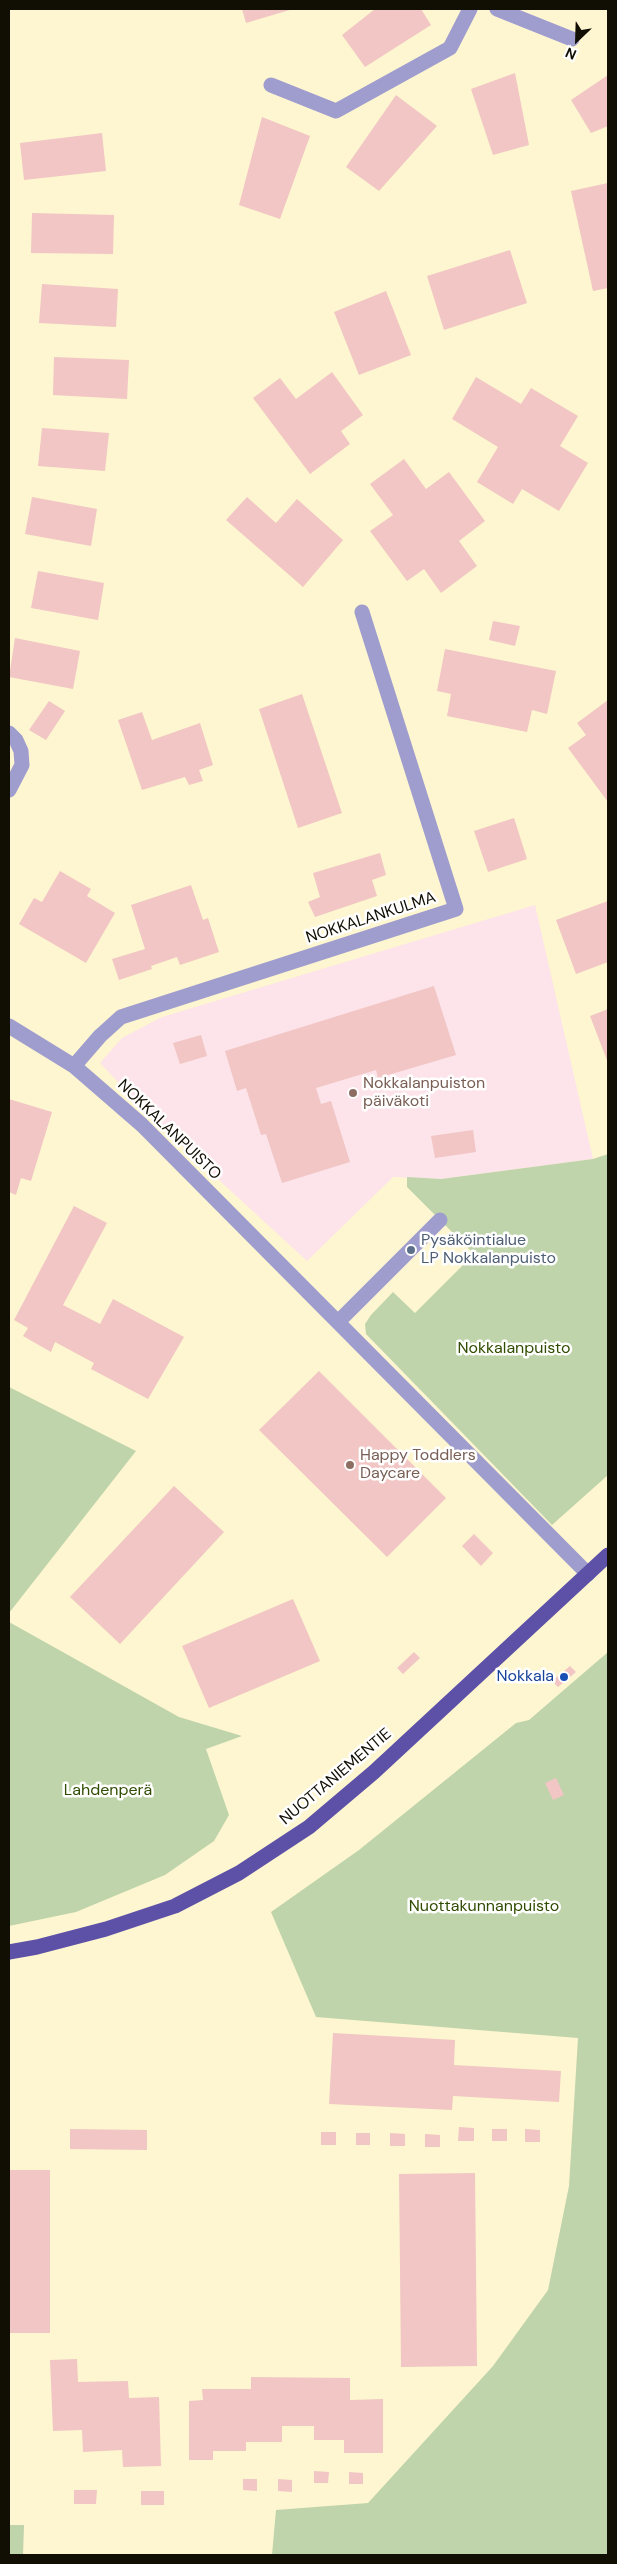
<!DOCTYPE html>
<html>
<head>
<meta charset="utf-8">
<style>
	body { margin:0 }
	#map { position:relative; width:617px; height:2564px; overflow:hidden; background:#fef6d0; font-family:"DM Sans",sans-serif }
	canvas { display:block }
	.frame { position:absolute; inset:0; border:10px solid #110e03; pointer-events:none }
	.north { position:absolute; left:552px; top:15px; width:50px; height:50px; -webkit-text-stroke:4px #fff; paint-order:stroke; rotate:204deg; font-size:14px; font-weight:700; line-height:20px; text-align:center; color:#110e03 }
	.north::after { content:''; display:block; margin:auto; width:18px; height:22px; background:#110e03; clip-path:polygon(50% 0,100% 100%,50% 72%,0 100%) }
</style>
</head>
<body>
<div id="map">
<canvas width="617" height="2564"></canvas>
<div class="frame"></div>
<div class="north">N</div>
</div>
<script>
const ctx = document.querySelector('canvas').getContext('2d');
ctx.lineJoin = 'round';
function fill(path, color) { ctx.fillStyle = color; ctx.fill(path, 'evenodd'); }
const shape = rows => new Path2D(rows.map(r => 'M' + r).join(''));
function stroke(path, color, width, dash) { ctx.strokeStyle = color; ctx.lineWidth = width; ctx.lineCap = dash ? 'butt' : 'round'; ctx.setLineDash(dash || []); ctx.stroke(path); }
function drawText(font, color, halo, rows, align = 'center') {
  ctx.font = font + ' "DM Sans",sans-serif'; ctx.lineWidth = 5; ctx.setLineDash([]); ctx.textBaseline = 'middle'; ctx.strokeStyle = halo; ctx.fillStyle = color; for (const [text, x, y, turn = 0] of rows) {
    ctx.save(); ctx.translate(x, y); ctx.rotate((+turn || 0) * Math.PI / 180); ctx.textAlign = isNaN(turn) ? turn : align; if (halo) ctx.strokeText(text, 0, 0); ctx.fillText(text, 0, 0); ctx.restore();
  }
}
fill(shape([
	[535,905,593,1159,441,1179,393,1177,307,1261,157,1123,100,1063,122,1038,162,1017]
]), '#fde3ea');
fill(shape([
	[608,1154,608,1475,552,1525,366,1334,365,1324,371,1315,393,1292,415,1313,474,1254,407,1187,407,1177,441,1179,593,1159],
	[9,1387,136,1451,9,1613],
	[9,1622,179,1717,242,1736,206,1749,229,1815,214,1841,165,1875,76,1912,9,1926],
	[608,1652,608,2555,272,2555,276,2510,368,2503,493,2366,548,2290,569,2186,578,2038,316,2017,271,1912,359,1850,516,1723,529,1720],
	[9,2525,24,2525,23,2555,9,2555]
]), '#bfd4ab');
fill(shape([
	[242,9,293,9,246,23],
	[375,9,421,9,431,25,365,67,342,35],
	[515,73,529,145,493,155,471,89],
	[608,75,608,126,591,133,571,100],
	[396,95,437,126,379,191,346,167],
	[262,117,310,136,280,219,239,205],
	[102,133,106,171,24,180,20,143],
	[608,183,608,288,593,291,571,191],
	[32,213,114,215,113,254,31,253],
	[510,250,527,303,444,330,427,276],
	[42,284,118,289,116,327,39,323],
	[386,291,411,355,359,375,334,312],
	[54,357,129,360,127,399,53,395],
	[332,372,363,415,341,431,350,444,310,474,253,398,280,378,296,399],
	[476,377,521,404,531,388,578,416,560,446,588,463,559,511,522,489,513,504,477,482,498,447,452,419],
	[42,428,109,433,105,471,38,466],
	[404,459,426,489,449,472,485,521,459,541,477,566,441,593,424,569,407,581,370,531,393,515,370,484],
	[32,497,97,509,91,546,25,534],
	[247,497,276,523,297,499,343,540,303,587,226,520],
	[38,571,104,583,98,620,31,608],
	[493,621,520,626,515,646,489,640],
	[15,638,80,651,73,689,9,677],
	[445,649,556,671,547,714,532,710,527,732,447,716,451,694,437,691],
	[302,694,342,813,298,828,259,709],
	[608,700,608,802,568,748,586,735,577,723],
	[49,701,65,711,46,740,29,730],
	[142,712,152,740,200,723,213,765,199,770,203,781,189,785,185,777,142,790,118,720],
	[514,818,527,859,488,872,474,831],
	[380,853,386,875,372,880,377,896,315,917,308,902,320,897,313,873],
	[60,871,91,889,87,896,115,913,86,963,19,924,34,898,42,902],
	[191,885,203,920,208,918,219,952,180,965,177,957,151,966,152,969,119,980,112,959,145,949,131,905],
	[608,901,608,962,576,974,556,920],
	[434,986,456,1055,378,1078,376,1070,316,1088,321,1104,331,1101,350,1162,282,1183,266,1134,261,1135,246,1088,237,1091,225,1051],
	[608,1009,608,1063,590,1016],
	[201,1035,207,1056,180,1064,173,1043],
	[9,1099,52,1112,31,1181,21,1178,16,1195,9,1192],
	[473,1130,476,1152,435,1158,431,1136],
	[74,1206,107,1223,63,1305,100,1324,113,1299,184,1337,148,1399,91,1369,94,1363,55,1342,51,1352,23,1336,28,1328,14,1320],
	[319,1371,446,1498,387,1557,259,1430],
	[174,1486,224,1532,120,1644,70,1597],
	[474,1534,493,1553,481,1566,462,1546],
	[293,1599,320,1661,209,1708,182,1646],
	[414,1652,420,1658,403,1674,397,1668],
	[570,1666,576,1672,558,1687,552,1681],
	[556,1778,564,1795,553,1800,545,1783],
	[333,2033,455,2040,454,2065,561,2071,559,2102,453,2096,452,2110,329,2104],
	[459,2127,474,2128,474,2141,458,2141],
	[70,2129,147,2130,147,2150,70,2149],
	[492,2129,507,2129,507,2141,492,2141],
	[525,2129,540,2130,540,2142,525,2142],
	[321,2132,336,2132,336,2145,321,2145],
	[356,2133,370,2133,370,2145,356,2145],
	[390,2133,405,2134,405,2146,390,2146],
	[425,2134,440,2135,440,2147,425,2147],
	[9,2170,50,2170,50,2333,9,2333],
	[475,2173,477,2366,401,2367,399,2174],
	[77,2359,78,2382,128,2381,129,2398,159,2397,161,2466,123,2467,122,2450,83,2452,82,2430,53,2431,50,2360],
	[251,2377,350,2378,350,2400,383,2399,383,2453,344,2453,344,2440,314,2440,314,2426,282,2426,282,2442,246,2442,246,2451,213,2451,213,2460,189,2460,189,2401,203,2400,202,2389,251,2389],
	[314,2471,329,2472,328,2483,314,2483],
	[349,2472,363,2473,363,2484,349,2484],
	[243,2479,257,2479,257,2491,243,2490],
	[278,2479,292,2480,292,2492,278,2491],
	[74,2490,97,2490,96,2504,74,2504],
	[141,2491,164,2491,164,2505,141,2505]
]), '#f1c6c4');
stroke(shape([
	[497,9,572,39],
	[271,85,336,111,450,48,470,9],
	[9,733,16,740,21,751,22,765,9,790],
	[9,1026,74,1066,142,1125,588,1574],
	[74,1066,100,1036,121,1017,456,909,362,612],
	[339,1321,440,1220]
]), '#9f9dce', 15);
stroke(shape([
	[9,1952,37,1947,106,1929,175,1906,239,1873,309,1827,374,1772,608,1555]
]), '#5c50a7', 15);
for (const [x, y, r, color] of [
	[353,1093,5,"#8d6e63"],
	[411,1250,5,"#5c6f8a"],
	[350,1465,5,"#8d6e63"],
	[564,1677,5,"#1a4fb4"]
]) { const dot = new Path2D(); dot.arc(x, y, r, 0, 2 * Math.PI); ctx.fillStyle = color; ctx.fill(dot); stroke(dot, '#fff', 2); }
drawText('16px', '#110e03', '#fff', [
	["NOKKALANKULMA",371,918,-18],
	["NOKKALANPUISTO",169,1130,44],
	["NUOTTANIEMENTIE",336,1777,-40]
]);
drawText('16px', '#785e54', '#fff', [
	["Nokkalanpuiston",363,1084],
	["päiväkoti",363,1102],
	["Happy Toddlers",360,1456],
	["Daycare",360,1474]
], 'left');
drawText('16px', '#4e5e75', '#fff', [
	["Pysäköintialue",421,1241],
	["LP Nokkalanpuisto",421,1259]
], 'left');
drawText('16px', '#304c00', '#fff', [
	["Nokkalanpuisto",514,1349],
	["Lahdenperä",108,1791],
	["Nuottakunnanpuisto",484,1907]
]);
drawText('16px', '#164399', '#fff', [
	["Nokkala",554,1677]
], 'right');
</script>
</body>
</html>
